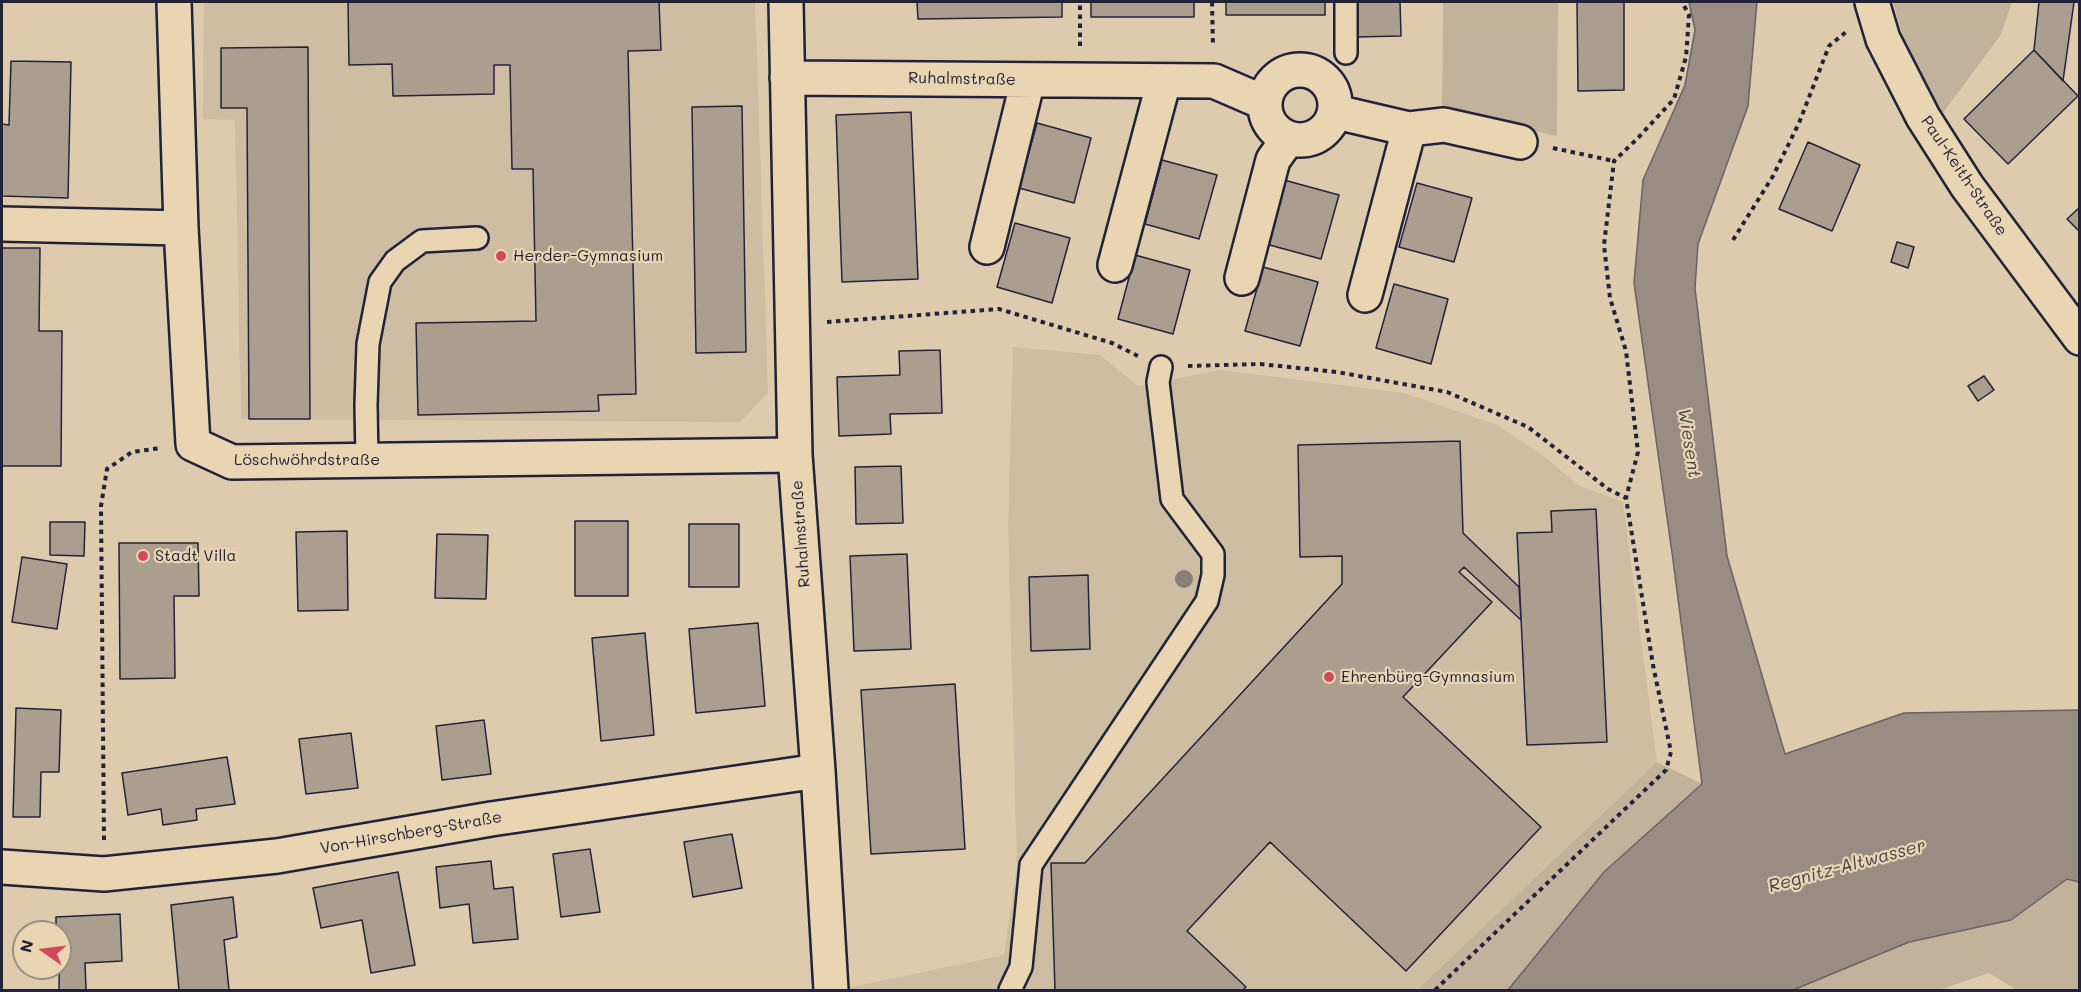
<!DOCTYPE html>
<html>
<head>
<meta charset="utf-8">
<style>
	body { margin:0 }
	#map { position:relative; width:2081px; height:992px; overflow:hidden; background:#decaac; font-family:Mali,sans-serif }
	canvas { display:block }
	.frame { position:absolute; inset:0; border:3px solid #22223b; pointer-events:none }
	.north { position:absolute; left:12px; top:920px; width:60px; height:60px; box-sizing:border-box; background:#ead5b3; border:2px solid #9a8d83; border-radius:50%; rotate:284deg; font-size:16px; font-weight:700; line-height:24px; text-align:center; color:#22223b }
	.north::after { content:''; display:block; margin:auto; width:21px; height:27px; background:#d1495b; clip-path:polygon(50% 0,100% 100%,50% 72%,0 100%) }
</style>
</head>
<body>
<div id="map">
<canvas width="2081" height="992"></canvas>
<div class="frame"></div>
<div class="north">N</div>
</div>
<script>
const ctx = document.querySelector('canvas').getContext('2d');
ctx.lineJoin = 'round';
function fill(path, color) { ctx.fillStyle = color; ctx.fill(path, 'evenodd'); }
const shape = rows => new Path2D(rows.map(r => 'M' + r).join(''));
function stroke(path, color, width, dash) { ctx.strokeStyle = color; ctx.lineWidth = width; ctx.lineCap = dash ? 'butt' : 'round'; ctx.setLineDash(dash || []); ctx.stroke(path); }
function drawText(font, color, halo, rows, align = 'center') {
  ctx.font = font + ' Mali,sans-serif'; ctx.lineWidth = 4.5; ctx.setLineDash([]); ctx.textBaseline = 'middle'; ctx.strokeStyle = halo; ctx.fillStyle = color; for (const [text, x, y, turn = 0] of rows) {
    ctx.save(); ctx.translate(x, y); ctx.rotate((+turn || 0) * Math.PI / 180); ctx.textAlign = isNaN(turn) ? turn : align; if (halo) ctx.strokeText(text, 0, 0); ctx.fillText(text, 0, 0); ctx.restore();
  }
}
fill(shape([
	[204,2,755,2,768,392,740,422,241,419,235,120,203,119],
	[1013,347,1100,355,1138,386,1220,370,1404,393,1497,425,1544,456,1578,485,1623,502,1657,762,1417,990,838,990,1004,955,1017,866,1008,526]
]), '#cfbda3');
fill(shape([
	[1443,2,1558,2,1557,136,1442,110],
	[1893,2,2012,2,2000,36,1939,118,1919,78,1903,37],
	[1657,762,1702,784,1604,872,1508,990,1417,990],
	[2067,879,2079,882,2079,990,2017,990,1989,973,1939,990,1793,990,1909,942,2011,920]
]), '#c2b19b');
const water = shape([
	[1689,2,1757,2,1748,106,1698,244,1695,288,1727,556,1785,754,1904,713,2079,710,2079,882,2067,879,2011,920,1909,942,1793,990,1508,990,1604,872,1702,784,1673,560,1634,283,1643,180,1685,85,1695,30,1689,2]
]);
fill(water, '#998c82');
stroke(water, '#696266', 1.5);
const building = shape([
	[348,2,659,2,661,50,628,51,636,394,598,395,599,411,418,415,416,323,536,321,533,169,512,169,510,65,494,65,494,94,393,96,392,64,349,65,348,2],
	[917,2,1062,2,1062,17,918,19,917,2],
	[1091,2,1194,2,1194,17,1091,17,1091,2],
	[1226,2,1325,2,1325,15,1226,15,1226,2],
	[1354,2,1400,2,1401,36,1355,37,1354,2],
	[1577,2,1624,2,1624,90,1578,91,1577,2],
	[2039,2,2074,2,2063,81,2034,50,2039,2],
	[308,47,310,419,249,419,247,108,221,108,221,48,308,47],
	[2034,50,2078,96,2008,164,1964,119,2034,50],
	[11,61,71,62,68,198,2,196,2,124,9,125,11,61],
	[742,106,746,352,696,353,692,107,742,106],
	[911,112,918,279,842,282,836,115,911,112],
	[1037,123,1091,138,1074,203,1019,188,1037,123],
	[1808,142,1860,165,1832,231,1779,209,1808,142],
	[1162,160,1217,175,1199,239,1145,224,1162,160],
	[1284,180,1339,195,1321,259,1266,244,1284,180],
	[1417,183,1472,198,1454,262,1399,247,1417,183],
	[2080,207,2080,232,2067,219,2080,207],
	[1015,223,1070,238,1052,303,997,287,1015,223],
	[1897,242,1914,247,1908,268,1891,262,1897,242],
	[2,248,40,248,39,331,62,331,61,466,2,466,2,248],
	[1135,255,1190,270,1173,334,1118,319,1135,255],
	[1263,267,1318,282,1300,346,1245,331,1263,267],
	[1394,284,1448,299,1431,364,1376,348,1394,284],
	[940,350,942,413,890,414,891,434,839,436,837,377,900,375,899,351,940,350],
	[1984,376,1994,390,1978,401,1968,386,1984,376],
	[1460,441,1463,533,1519,587,1521,620,1464,567,1459,572,1492,602,1403,697,1541,827,1406,971,1270,842,1187,931,1246,987,1243,990,1055,990,1051,863,1085,863,1342,584,1342,556,1300,557,1298,445,1460,441],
	[901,466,903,523,856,524,855,467,901,466],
	[1596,509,1607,742,1527,745,1517,533,1552,532,1551,511,1596,509],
	[575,521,628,521,628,596,575,596,575,521],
	[50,522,85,522,84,556,50,555,50,522],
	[689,524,739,524,739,587,689,587,689,524],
	[347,531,348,610,298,611,296,532,347,531],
	[437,534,488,535,486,599,435,598,437,534],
	[119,543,198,543,199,596,174,596,175,678,120,679,119,543],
	[907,554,911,649,854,651,850,556,907,554],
	[22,557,67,564,57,629,12,622,22,557],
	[1088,575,1090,649,1031,651,1029,577,1088,575],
	[758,623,765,706,696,713,689,629,758,623],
	[645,633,654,735,601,741,592,638,645,633],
	[955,684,965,849,871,854,861,690,955,684],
	[16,708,61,710,59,772,41,772,40,817,13,817,16,708],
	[484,720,491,774,442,780,436,726,484,720],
	[351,733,358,788,306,794,299,739,351,733],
	[227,757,235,804,196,809,197,820,163,825,161,809,128,815,122,773,227,757],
	[732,834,742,888,693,897,684,842,732,834],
	[590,849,600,912,561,917,553,854,590,849],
	[491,861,494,889,513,887,518,939,473,943,469,904,440,908,436,867,491,861],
	[398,872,415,965,371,973,362,920,321,928,313,888,398,872],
	[233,897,237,937,224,940,229,990,179,990,171,905,233,897],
	[120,914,122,961,85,963,86,990,59,990,60,932,56,932,56,917,120,914]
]);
fill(building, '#ac9e8e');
stroke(building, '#22223b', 1.5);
const lane = shape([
	[1346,2,1346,53],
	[367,460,366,405,368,344,380,282,395,261,422,241,477,238],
	[1010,990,1021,967,1031,865,1207,601,1213,575,1213,554,1172,499,1158,382,1161,367]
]);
const street = shape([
	[174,2,181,228,193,444,232,462,795,455],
	[786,2,795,455,818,771,831,990],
	[1872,2,1883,39,1923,117,1967,186,2080,338],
	'1265 105a35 35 0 1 1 70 0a35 35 0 1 1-70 0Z',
	[787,78,1214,81,1265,103],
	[1336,112,1409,129,1444,125,1520,142],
	[2,224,181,228],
	[987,247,1028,80],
	[1115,265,1164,81],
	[1242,278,1273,160,1288,139],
	[1365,295,1409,129],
	[2,867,104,874,277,856,491,819,818,771]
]);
stroke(lane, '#22223b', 26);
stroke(street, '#22223b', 38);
stroke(shape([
	[1212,2,1213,47],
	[1080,46,1080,2],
	[1553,148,1614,161],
	[1733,240,1773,176,1799,123,1829,46,1846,32],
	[827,322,999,309,1112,343,1138,356],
	[1188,366,1260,364,1337,372,1447,392,1528,427,1608,489,1626,498],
	[104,840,101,506,107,469,132,452,161,448],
	[1435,990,1666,770,1671,752,1653,665,1626,498,1638,452,1626,351,1610,298,1604,245,1614,161,1637,139,1674,99,1686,57,1689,15,1682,2]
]), '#22223b', 4, [4.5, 4.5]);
stroke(lane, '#ead5b3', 21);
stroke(street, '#ead5b3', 33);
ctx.fillStyle = '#887e78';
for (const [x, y] of [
	[1184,579]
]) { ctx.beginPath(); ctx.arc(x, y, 9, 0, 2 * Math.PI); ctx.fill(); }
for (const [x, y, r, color] of [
	[501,256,6,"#d1495b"],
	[143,556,6,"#d1495b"],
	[1329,677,6,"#d1495b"]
]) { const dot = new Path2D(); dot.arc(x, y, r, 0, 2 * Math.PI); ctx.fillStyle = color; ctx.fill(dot); stroke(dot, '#ead5b3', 2); }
drawText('16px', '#22223b', '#ead5b3', [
	["Ruhalmstraße",962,79,1],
	["Paul-Keith-Straße",1964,176,56],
	["Löschwöhrdstraße",307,460],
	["Ruhalmstraße",801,534,-94],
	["Von-Hirschberg-Straße",411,833,-10]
]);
drawText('16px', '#22223b', '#ead5b3', [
	["Herder-Gymnasium",513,256],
	["Stadt Villa",155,556],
	["Ehrenbürg-Gymnasium",1341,677]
], 'left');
drawText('italic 18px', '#464250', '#ead5b3', [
	["Wiesent",1689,443,81],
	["Regnitz-Altwasser",1847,866,-15]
]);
</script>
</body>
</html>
